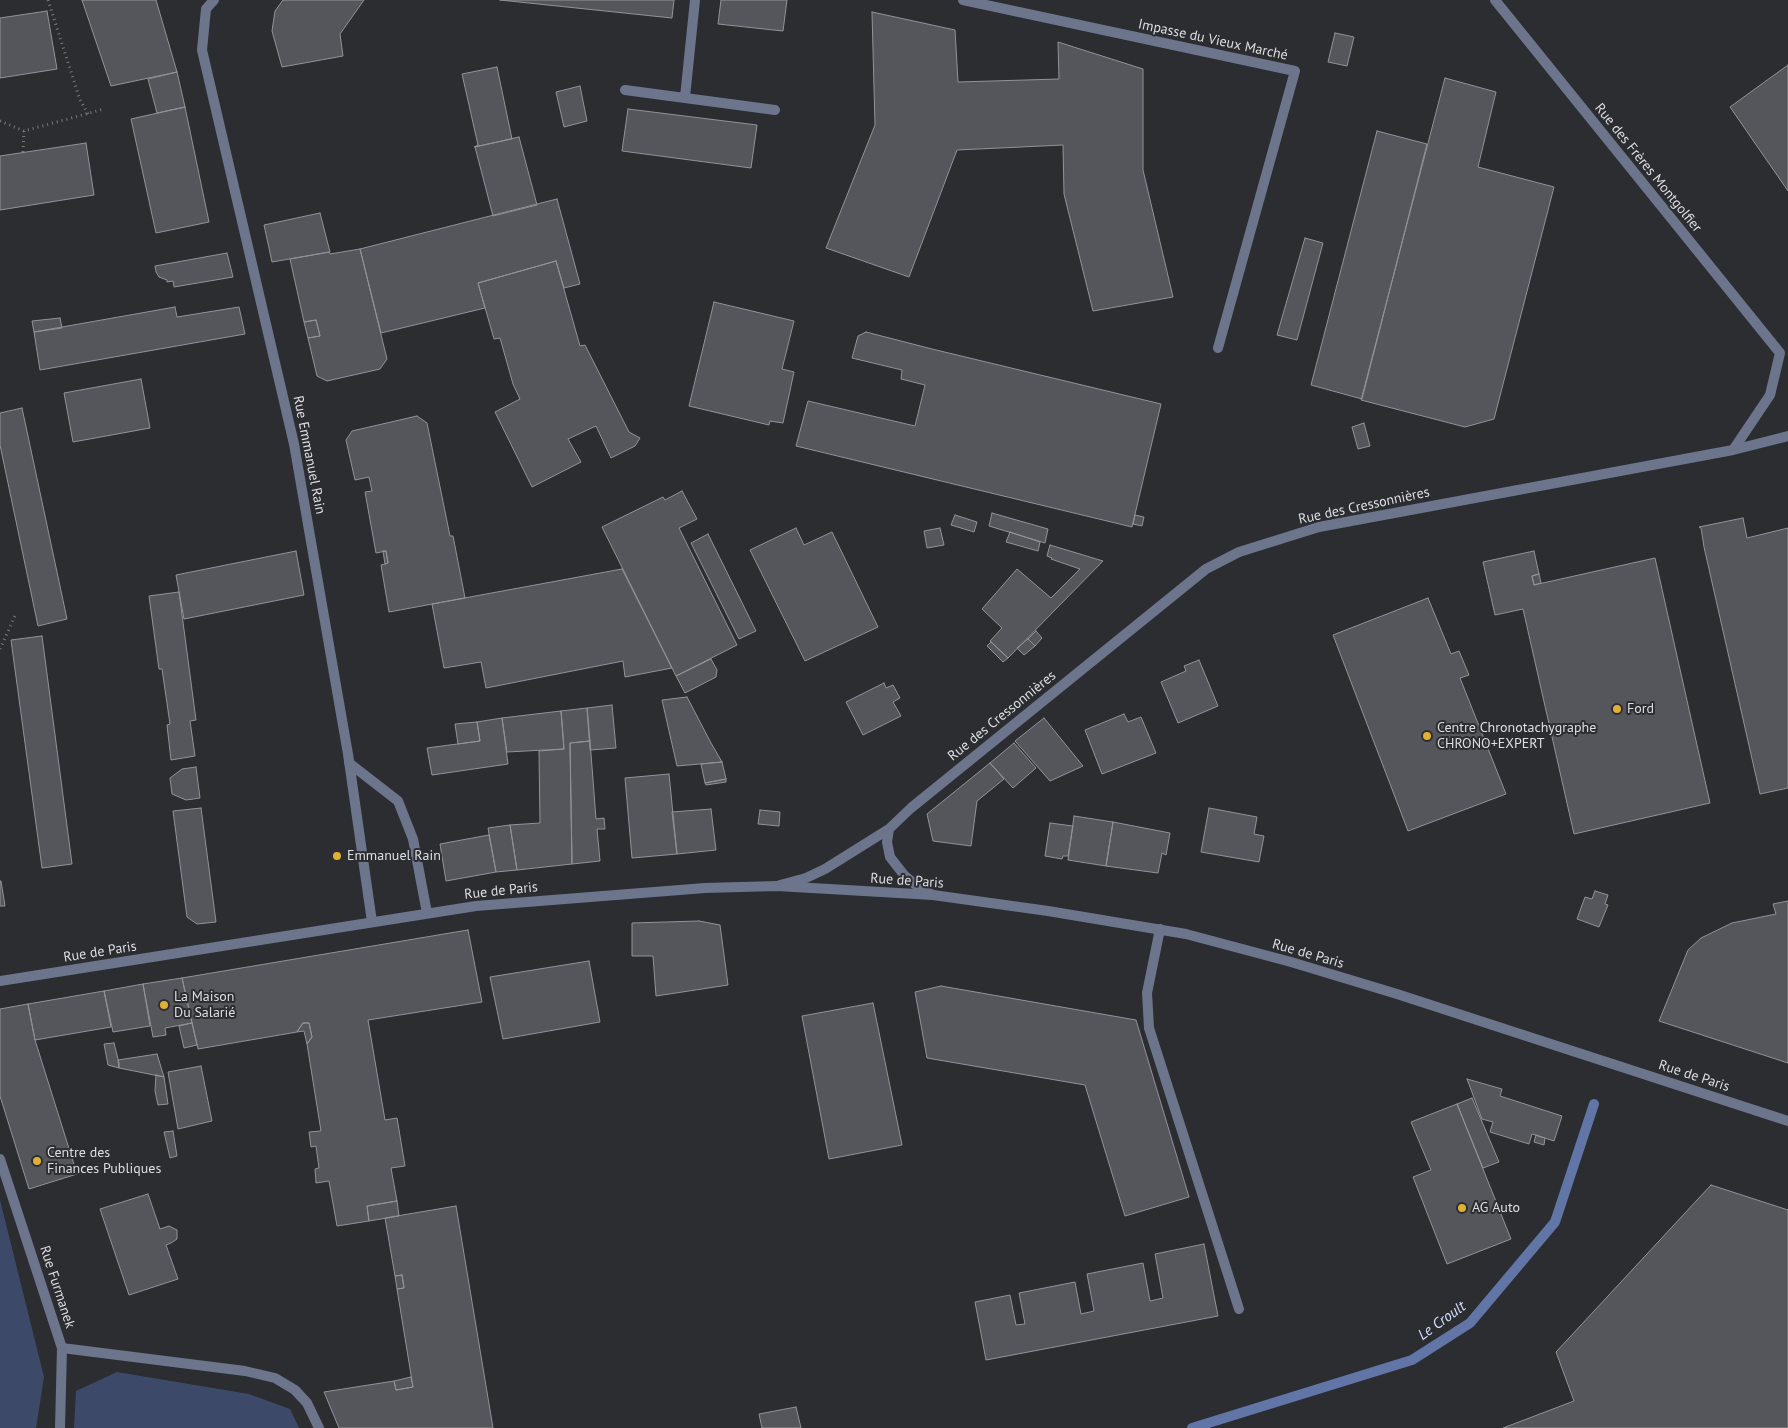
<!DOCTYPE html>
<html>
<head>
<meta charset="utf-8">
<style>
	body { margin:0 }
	canvas { display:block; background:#2c2d31 }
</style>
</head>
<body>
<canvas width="1788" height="1428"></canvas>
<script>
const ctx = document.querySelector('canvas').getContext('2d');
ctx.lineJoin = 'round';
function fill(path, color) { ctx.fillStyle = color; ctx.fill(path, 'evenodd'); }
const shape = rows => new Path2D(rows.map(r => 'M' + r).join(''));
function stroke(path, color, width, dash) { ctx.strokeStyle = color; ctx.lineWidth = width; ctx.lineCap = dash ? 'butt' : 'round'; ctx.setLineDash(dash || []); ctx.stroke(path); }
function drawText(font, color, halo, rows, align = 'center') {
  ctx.font = font + ' "PT Sans",sans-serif'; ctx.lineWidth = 4; ctx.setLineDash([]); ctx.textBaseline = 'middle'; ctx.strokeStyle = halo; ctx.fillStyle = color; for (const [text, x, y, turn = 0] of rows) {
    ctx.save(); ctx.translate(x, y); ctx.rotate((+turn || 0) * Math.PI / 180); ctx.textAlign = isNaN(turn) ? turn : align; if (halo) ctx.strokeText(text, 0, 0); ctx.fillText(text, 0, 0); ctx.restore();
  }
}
fill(shape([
	[0,1200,44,1377,36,1428,0,1428],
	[117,1372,249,1394,290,1409,299,1428,74,1428,76,1391]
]), '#3c4969');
stroke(shape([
	[1192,1428,1412,1360,1470,1323,1555,1222,1594,1104]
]), '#6175a7', 10);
const building = shape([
	[82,0,156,0,177,72,111,86,82,0],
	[283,0,364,0,340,34,343,56,282,67,272,31,275,11,283,0],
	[500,0,674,0,672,18,500,0],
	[721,0,787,0,783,31,718,24,721,0],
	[47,11,57,69,0,78,0,18,47,11],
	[872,12,955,30,958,82,1059,79,1058,42,1143,69,1143,170,1173,297,1093,311,1064,194,1063,145,957,150,909,277,826,248,875,125,872,12],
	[1335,33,1354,37,1347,66,1328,62,1335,33],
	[1788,65,1788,191,1730,107,1788,65],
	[497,67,512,139,474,147,478,145,462,74,497,67],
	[177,72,185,107,157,113,148,79,177,72],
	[1445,78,1496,92,1478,167,1554,187,1494,419,1465,427,1361,400,1445,78],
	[580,86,587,121,564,127,556,92,580,86],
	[185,107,209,222,156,233,131,119,185,107],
	[628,109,757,125,751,168,622,151,628,109],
	[1377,131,1427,144,1362,399,1311,385,1377,131],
	[519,137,537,205,493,216,475,147,519,137],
	[86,143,94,195,0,210,0,156,86,143],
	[557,199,580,284,564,288,556,261,478,283,485,308,381,333,360,249,557,199],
	[320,213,330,252,272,262,264,225,320,213],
	[1305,238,1323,243,1297,340,1277,335,1305,238],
	[360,249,387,359,380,369,327,381,317,376,308,338,320,336,316,320,304,322,290,259,329,252,330,254,360,249],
	[227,253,233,277,174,287,173,281,167,282,167,280,159,277,156,272,155,266,227,253],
	[556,261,580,346,585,345,629,432,640,438,635,446,611,458,596,426,568,439,581,462,532,487,495,412,520,399,513,384,500,338,494,339,478,283,556,261],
	[714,302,794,321,782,369,794,372,783,423,770,421,769,425,689,406,714,302],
	[175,307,177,317,239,307,245,334,40,370,34,332,175,307],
	[60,318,62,328,34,332,32,321,60,318],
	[316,320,320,336,308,338,304,322,316,320],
	[866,332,932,349,1161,404,1132,527,796,446,808,401,915,426,925,385,901,379,902,370,852,358,858,336,866,332],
	[141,379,150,428,73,442,64,393,141,379],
	[22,408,67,619,38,626,0,445,0,413,22,408],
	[417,416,427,423,450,536,453,536,465,598,389,612,381,565,388,563,386,551,376,553,365,492,372,491,369,477,355,480,346,440,352,431,417,416],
	[1364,423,1370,446,1358,449,1352,427,1364,423],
	[682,491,697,519,679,528,737,645,676,676,602,527,663,497,665,500,682,491],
	[992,513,1048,529,1045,543,989,526,992,513],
	[955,515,977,522,974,532,951,525,955,515],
	[1135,515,1144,517,1142,526,1133,524,1135,515],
	[1743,518,1747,538,1788,528,1788,788,1760,794,1704,547,1701,528,1699,527,1743,518],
	[796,528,804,545,832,532,878,627,805,661,750,550,796,528],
	[940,528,944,545,927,548,924,531,940,528],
	[1010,532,1040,542,1038,551,1006,542,1010,532],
	[708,534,756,631,739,639,691,543,708,534],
	[1050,545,1103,561,1008,658,990,641,1002,628,982,609,1017,569,1051,598,1080,569,1051,559,1052,558,1047,556,1050,545],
	[296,551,304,595,184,619,176,575,296,551],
	[383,551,386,551,388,563,385,564,383,551],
	[1534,551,1539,574,1532,576,1534,585,1655,558,1710,803,1574,834,1523,609,1495,615,1483,562,1534,551],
	[622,569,672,668,625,677,623,661,486,688,481,662,444,668,432,604,622,569],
	[1539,574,1541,583,1534,585,1532,576,1539,574],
	[179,592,196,720,190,721,195,756,171,760,167,725,170,724,162,669,159,669,149,596,179,592],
	[1428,598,1451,654,1459,651,1469,675,1460,678,1506,794,1408,831,1333,635,1428,598],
	[1036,631,1042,638,1035,646,1028,639,1036,631],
	[42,636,72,864,42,868,11,640,42,636],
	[1028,639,1035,646,1024,655,1017,648,1028,639],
	[991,642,1008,658,1003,662,987,646,991,642],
	[711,659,717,670,716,677,685,693,676,676,711,659],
	[1199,660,1218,706,1178,723,1161,682,1186,671,1184,666,1199,660],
	[884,683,886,688,893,685,900,698,893,702,901,716,863,735,846,702,884,683],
	[687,697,711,743,722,762,677,766,662,700,687,697],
	[612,705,616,748,590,750,587,708,612,705],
	[587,708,590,741,570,743,572,864,517,870,510,825,540,823,539,751,564,749,561,711,587,708],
	[561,711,564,749,507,752,502,718,561,711],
	[1124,714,1128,722,1141,717,1156,753,1102,774,1085,730,1124,714],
	[502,718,508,764,432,775,427,748,480,741,477,722,502,718],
	[1044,718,1083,766,1050,781,1015,741,1044,718],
	[477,722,480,741,458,744,455,724,477,722],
	[590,741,596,819,604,818,605,829,597,829,600,861,572,864,570,743,590,741],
	[1014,743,1036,768,1013,788,990,763,1014,743],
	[722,762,726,779,705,783,701,764,722,762],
	[990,763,1004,779,977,801,971,846,933,841,927,814,990,763],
	[196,767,200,798,186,800,172,794,170,778,182,769,196,767],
	[669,774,677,854,632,858,625,778,669,774],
	[726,779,726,782,706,785,705,783,726,779],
	[201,808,216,922,197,924,187,917,173,811,201,808],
	[1209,808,1257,817,1254,834,1264,836,1259,862,1201,852,1209,808],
	[711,809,716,850,677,854,672,812,711,809],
	[760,810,780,812,779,826,758,824,760,810],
	[1074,816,1113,822,1106,866,1068,860,1074,816],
	[1113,822,1170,833,1166,855,1162,853,1158,873,1106,866,1113,822],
	[1050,823,1073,826,1068,856,1063,856,1062,859,1045,856,1050,823],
	[510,825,517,870,496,872,488,828,510,825],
	[489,835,496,872,446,881,440,844,489,835],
	[0,881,1,881,5,906,0,906,0,881],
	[1595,891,1608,895,1605,904,1608,905,1599,927,1577,919,1585,897,1592,899,1595,891],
	[1788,901,1788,1063,1659,1021,1688,950,1701,938,1732,923,1776,914,1773,904,1788,901],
	[699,921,720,925,728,985,656,996,653,956,632,956,632,923,699,921],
	[468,930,482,1002,368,1020,385,1120,397,1118,405,1166,391,1168,397,1201,367,1206,369,1221,337,1226,329,1181,316,1183,315,1169,319,1168,316,1146,311,1147,309,1132,321,1131,307,1044,312,1037,309,1023,303,1023,297,1032,198,1049,182,978,468,930],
	[589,961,600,1022,503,1039,490,977,589,961],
	[182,978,192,1023,165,1028,166,1035,153,1037,143,984,182,978],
	[143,984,150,1026,113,1032,104,991,143,984],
	[941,986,1136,1020,1189,1197,1125,1216,1085,1085,927,1058,915,992,941,986],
	[104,991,111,1027,35,1040,28,1004,104,991],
	[873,1003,902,1145,829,1159,802,1016,873,1003],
	[28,1004,35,1040,77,1174,29,1189,0,1096,0,1009,28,1004],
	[192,1023,197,1045,184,1048,179,1026,192,1023],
	[303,1023,309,1023,312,1037,307,1044,304,1031,297,1032,303,1023],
	[114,1043,119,1063,119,1068,108,1065,104,1044,114,1043],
	[157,1054,164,1077,119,1068,118,1060,157,1054],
	[201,1066,212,1121,178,1129,168,1072,201,1066],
	[156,1075,164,1077,168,1104,158,1105,155,1091,156,1075],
	[1467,1079,1502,1089,1500,1096,1562,1116,1554,1141,1532,1134,1529,1144,1490,1132,1493,1122,1482,1119,1467,1079],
	[1472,1098,1499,1162,1483,1168,1457,1104,1472,1098],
	[1457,1104,1511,1239,1447,1264,1413,1177,1431,1170,1411,1122,1457,1104],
	[173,1131,177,1156,170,1158,164,1132,173,1131],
	[1536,1135,1545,1138,1544,1145,1534,1142,1536,1135],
	[1711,1185,1788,1210,1788,1428,1503,1428,1574,1401,1556,1352,1711,1185],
	[148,1194,160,1229,169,1226,177,1230,177,1239,171,1243,166,1245,178,1279,129,1295,100,1209,148,1194],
	[397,1201,399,1216,369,1221,367,1206,397,1201],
	[456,1206,493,1428,339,1428,324,1392,394,1381,396,1390,413,1387,397,1289,404,1288,402,1275,395,1276,385,1218,456,1206],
	[1204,1244,1218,1316,986,1360,975,1302,1010,1295,1016,1325,1025,1324,1019,1293,1075,1282,1081,1314,1094,1311,1087,1274,1143,1263,1150,1301,1163,1298,1155,1254,1204,1244],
	[402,1275,404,1288,397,1289,395,1276,402,1275],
	[411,1377,413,1387,396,1390,394,1381,411,1377],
	[796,1407,801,1428,762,1428,759,1414,796,1407]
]);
fill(building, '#55565b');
stroke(building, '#919397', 1);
stroke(shape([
	[48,0,80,100,88,114],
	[0,121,24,131],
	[23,152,24,131,104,109],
	[0,649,15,616]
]), '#797a7e', 3, [1, 4]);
stroke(shape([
	[625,90,775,110],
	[685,97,695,0],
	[1160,929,1147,993,1149,1028,1239,1309]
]), '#6c758c', 10);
stroke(shape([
	[963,0,1295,71,1218,348],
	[1495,0,1780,353,1770,395,1733,450],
	[889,829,887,842,890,857,904,875,917,886,933,895],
	[780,885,806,878,825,869,889,829,911,808,1206,569,1239,552,1319,527,1733,450,1788,436],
	[0,1159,62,1348,60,1428],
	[62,1348,245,1371,275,1378,295,1390,307,1403,319,1428]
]), '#6c758c', 10);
stroke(shape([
	[214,0,206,9,202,50,294,444,348,754,372,922],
	[349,763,398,801,413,839,427,913],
	[0,981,476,906,705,888,777,886,933,895,1048,911,1186,934,1291,962,1397,994,1788,1121]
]), '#6c758c', 10);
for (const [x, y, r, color] of [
	[1617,709,5,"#dfb034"],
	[1427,736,5,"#dfb034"],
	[337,856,5,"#dfb034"],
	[164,1005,5,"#dfb034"],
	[37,1161,5,"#dfb034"],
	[1462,1208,5,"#dfb034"]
]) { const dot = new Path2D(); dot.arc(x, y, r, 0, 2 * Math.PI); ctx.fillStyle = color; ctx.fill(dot); stroke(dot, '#2c2d31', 2); }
drawText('14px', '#dedfe2', '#2c2d31', [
	["Impasse du Vieux Marché",1213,40,12],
	["Rue des Frères Montgolfier",1648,168,51],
	["Rue Emmanuel Rain",309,455,79],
	["Rue des Cressonnières",1364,506,-12],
	["Rue des Cressonnières",1002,716,-39],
	["Rue de Paris",907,881,4],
	["Rue de Paris",501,891,-6],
	["Rue de Paris",100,952,-9],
	["Rue de Paris",1308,954,16],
	["Rue de Paris",1694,1076,18],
	["Rue Furmanek",57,1287,72]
]);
drawText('14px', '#dedfe2', '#2c2d31', [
	["Ford",1627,709],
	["Centre Chronotachygraphe",1437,728],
	["CHRONO+EXPERT",1437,744],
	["Emmanuel Rain",347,856],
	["La Maison",174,997],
	["Du Salarié",174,1013],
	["Centre des",47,1153],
	["Finances Publiques",47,1169],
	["AG Auto",1472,1208]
], 'left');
drawText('italic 15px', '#d3e0ff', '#2c2d31', [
	["Le Croult",1442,1321,-36]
]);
</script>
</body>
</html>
